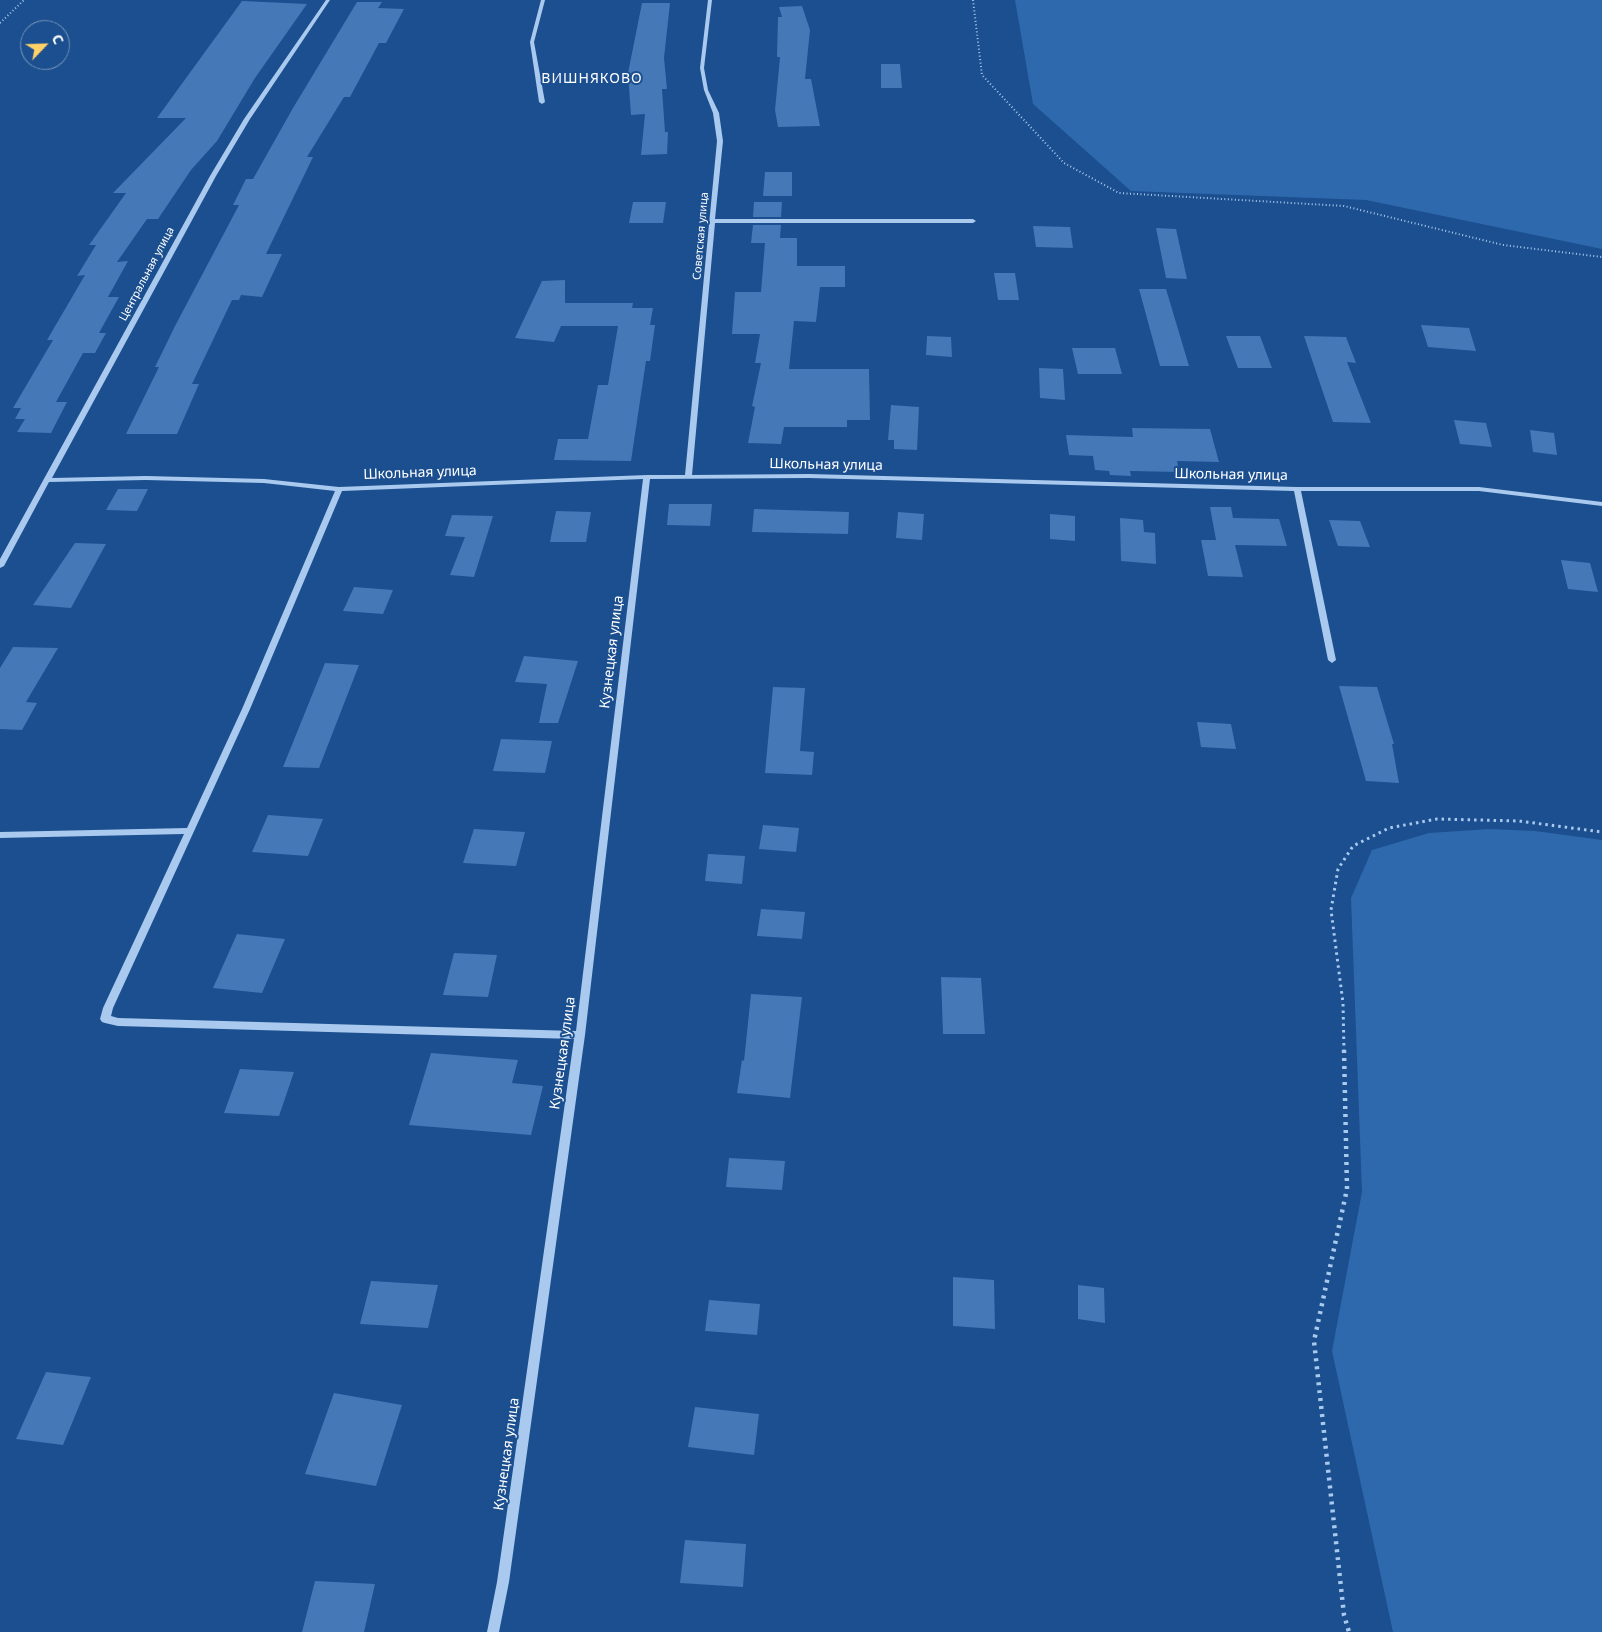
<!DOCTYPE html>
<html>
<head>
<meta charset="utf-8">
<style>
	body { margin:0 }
	#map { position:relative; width:1602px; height:1632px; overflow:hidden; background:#1b4f8f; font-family:"Noto Sans",sans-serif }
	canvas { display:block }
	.north { position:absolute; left:20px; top:20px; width:50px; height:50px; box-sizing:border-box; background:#1b4f8f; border:1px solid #7695bc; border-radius:50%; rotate:66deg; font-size:14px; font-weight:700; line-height:20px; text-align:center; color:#fff }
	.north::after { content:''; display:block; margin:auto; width:18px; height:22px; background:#ffd166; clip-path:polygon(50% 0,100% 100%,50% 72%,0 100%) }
</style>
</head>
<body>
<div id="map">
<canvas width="1602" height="1632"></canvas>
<div class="north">С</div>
</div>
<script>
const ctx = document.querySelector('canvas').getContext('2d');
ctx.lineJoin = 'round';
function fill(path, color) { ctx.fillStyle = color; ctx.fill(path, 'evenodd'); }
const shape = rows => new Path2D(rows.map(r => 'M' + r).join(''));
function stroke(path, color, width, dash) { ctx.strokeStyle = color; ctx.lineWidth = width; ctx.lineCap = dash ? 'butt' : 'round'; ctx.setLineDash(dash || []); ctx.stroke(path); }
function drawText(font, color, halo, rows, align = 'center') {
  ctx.font = font + ' "Noto Sans",sans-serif'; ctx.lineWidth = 4; ctx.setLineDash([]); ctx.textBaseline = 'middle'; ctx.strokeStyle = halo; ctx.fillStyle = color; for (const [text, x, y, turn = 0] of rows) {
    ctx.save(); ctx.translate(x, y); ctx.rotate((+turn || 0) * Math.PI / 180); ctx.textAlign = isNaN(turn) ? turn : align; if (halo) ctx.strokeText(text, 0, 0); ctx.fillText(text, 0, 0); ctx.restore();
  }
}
fill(shape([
	[1015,0,1602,0,1602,249,1366,200,1131,191,1033,104],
	[1489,829,1535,831,1602,840,1602,1632,1393,1632,1332,1351,1362,1192,1351,898,1372,850,1429,833]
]), '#2e69ad');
fill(shape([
	[242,1,307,4,255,78,217,141,191,170,158,219,147,219,117,262,128,261,108,297,119,297,99,333,106,333,95,353,83,353,56,402,67,402,51,433,17,432,25,419,15,419,21,408,13,408,53,340,47,340,85,275,77,276,96,245,89,245,126,193,113,193,186,118,157,118],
	[357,2,382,2,378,8,404,9,386,43,379,43,350,97,344,97,307,157,313,157,266,254,282,254,262,297,241,295,239,300,232,300,192,384,199,384,177,434,126,434,159,367,155,367,175,326,239,205,233,205,246,179,253,179,293,108],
	[642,3,670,3,664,58,667,89,662,89,665,132,668,132,667,154,641,155,645,114,631,115,628,73],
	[802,6,810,30,805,79,811,79,820,126,778,127,775,110,780,57,777,57,778,17,782,17,779,7],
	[881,64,900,64,902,88,881,88],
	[765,172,792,172,792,196,763,196],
	[633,202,666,202,663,223,629,223],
	[754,202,782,202,781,217,753,217],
	[753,225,781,225,780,238,797,238,797,266,845,266,845,287,820,287,816,322,794,321,789,369,869,369,870,420,847,420,847,427,784,427,781,444,748,443,755,407,752,406,761,363,755,363,760,334,732,334,735,292,761,292,765,243,751,243],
	[1033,226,1070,227,1073,248,1036,247],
	[1156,228,1176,229,1187,279,1166,278],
	[994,273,1015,273,1019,300,998,300],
	[565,280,565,303,633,303,632,308,653,308,650,325,655,325,650,361,646,361,631,461,554,460,558,439,588,439,598,385,608,385,618,326,561,326,554,342,515,338,542,281],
	[1139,289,1166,289,1189,366,1160,366],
	[1421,325,1469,328,1476,351,1428,347],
	[927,336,951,337,952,357,926,355],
	[1226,336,1260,336,1272,368,1238,368],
	[1304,336,1346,337,1356,363,1347,362,1371,423,1333,422],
	[1072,348,1115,348,1122,374,1078,374],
	[1039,368,1063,369,1065,400,1040,398],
	[891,405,919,407,917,450,894,449,894,440,888,440],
	[1454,420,1486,423,1492,447,1460,444],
	[1132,428,1210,429,1219,462,1177,461,1179,472,1130,471,1131,476,1110,475,1109,471,1095,470,1093,456,1069,455,1066,435,1133,437],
	[1530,430,1554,433,1557,455,1533,452],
	[118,489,148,489,137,511,106,510],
	[669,504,712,504,710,526,667,525],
	[1210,507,1231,507,1233,518,1279,519,1287,546,1235,545,1243,577,1208,576,1201,540,1216,540],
	[754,509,849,512,848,534,752,532],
	[556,511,591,512,586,542,550,542],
	[898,512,924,514,922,540,896,538],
	[1050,514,1075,516,1075,541,1050,539],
	[452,515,493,516,474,577,450,575,465,537,445,536],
	[1120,518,1143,520,1144,532,1155,533,1156,564,1121,561],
	[1329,520,1360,521,1370,547,1338,546],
	[75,543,106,544,71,608,33,605],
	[1561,560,1590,563,1598,592,1568,589],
	[354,587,393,590,383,614,343,611],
	[13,647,58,648,26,702,37,703,22,730,0,729,0,668],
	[524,656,578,661,558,723,539,723,547,684,515,682],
	[325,663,359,665,319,768,283,767],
	[1339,686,1377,687,1394,744,1392,744,1399,783,1366,781],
	[773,687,805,688,800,751,814,752,812,775,765,773],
	[1197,722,1231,724,1236,749,1201,747],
	[501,739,552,741,545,773,493,771],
	[268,815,323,819,308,856,252,852],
	[763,825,799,828,796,852,759,849],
	[474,829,525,832,516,866,463,863],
	[708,854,745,856,742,884,705,881],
	[761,909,805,912,802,939,757,936],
	[237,934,285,939,262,993,213,988],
	[454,953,497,955,488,997,443,995],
	[941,977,981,978,985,1034,943,1034],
	[751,994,802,997,790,1098,737,1093,742,1060,744,1061],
	[431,1053,518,1060,512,1083,543,1086,531,1135,409,1125],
	[240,1069,294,1072,279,1116,224,1113],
	[729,1158,785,1161,782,1190,726,1187],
	[953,1277,994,1280,995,1329,953,1326],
	[371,1281,438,1285,428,1328,360,1324],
	[1078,1285,1104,1288,1105,1323,1078,1319],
	[709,1300,760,1304,757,1335,705,1331],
	[46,1372,91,1377,63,1445,16,1439],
	[334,1393,402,1405,376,1486,305,1474],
	[695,1407,759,1414,754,1455,688,1447],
	[685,1540,746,1544,743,1587,680,1583],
	[315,1581,375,1584,364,1632,302,1632]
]), '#4478b7');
stroke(shape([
	[973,0,982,75,1064,163,1119,193,1344,206,1503,245,1602,257],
	[0,23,24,0]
]), '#a9c9ee', 2, [1, 2.5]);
stroke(shape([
	[1344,1052,1343,1003,1331,910,1338,869,1353,846,1389,828,1437,819,1519,821,1602,832]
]), '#a9c9ee', 3, [2.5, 4]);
stroke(shape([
	[1344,1050,1347,1189,1314,1341,1344,1615,1349,1632]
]), '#a9c9ee', 4.5, [3, 5]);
fill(shape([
	[326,0,330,0,250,119,216,176,52,478,146,476,264,479,339,487,647,475,685,475,717,141,713,113,704,90,700,68,708,0,712,0,704,68,708,90,719,113,723,141,715,219,973,219,976,221,973,223,715,223,692,475,809,474,1297,487,1479,487,1602,502,1602,506,1479,491,1301,491,1336,660,1332,663,1328,660,1294,491,809,478,650,479,585,1035,509,1582,499,1632,487,1632,497,1582,574,1039,118,1026,105,1023,102,1022,100,1019,103,1008,184,834,0,838,0,832,187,828,242,709,335,491,264,483,146,480,49,482,4,566,0,568,0,559,210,176,244,119,326,0],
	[643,479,576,1031,118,1018,111,1016,113,1008,250,709,342,491,643,479],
	[541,0,545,0,534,42,545,102,542,104,539,102,530,42,541,0]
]), '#a9c9ee');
drawText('11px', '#fff', '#1b4f8f', [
	["Советская улица",701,236,-85],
	["Центральная улица",147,274,-62]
]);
ctx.letterSpacing = '1px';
drawText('14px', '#fff', '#1b4f8f', [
	["ВИШНЯКОВО",592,79]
]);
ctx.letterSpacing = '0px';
drawText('14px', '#fff', '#1b4f8f', [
	["Школьная улица",826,465,1],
	["Школьная улица",420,473,-2],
	["Школьная улица",1231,475,1],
	["Кузнецкая улица",612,652,-83],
	["Кузнецкая улица",563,1053,-82],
	["Кузнецкая улица",507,1454,-82]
]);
</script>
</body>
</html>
